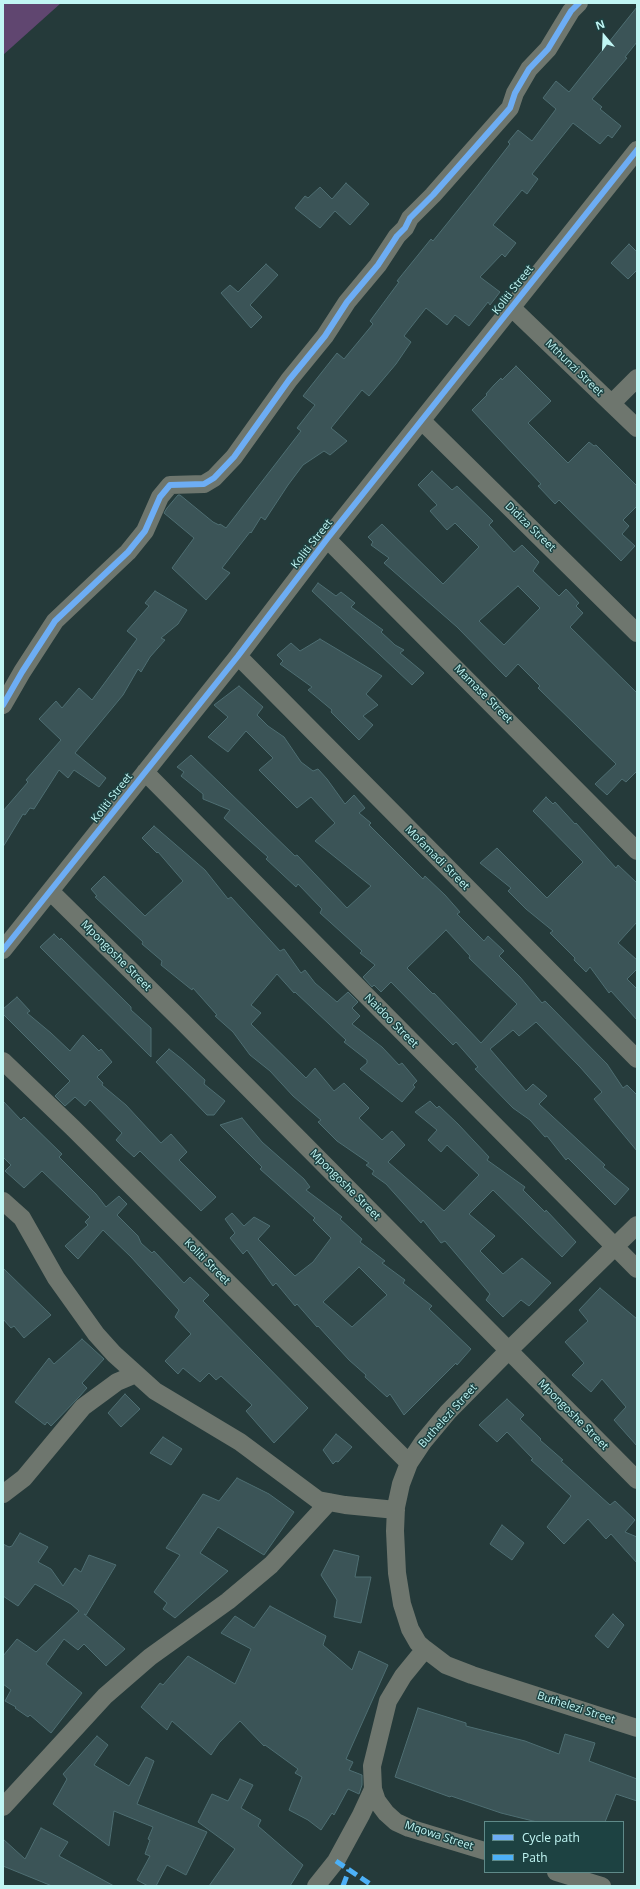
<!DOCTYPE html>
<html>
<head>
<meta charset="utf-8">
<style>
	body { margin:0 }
	#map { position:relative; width:640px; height:1889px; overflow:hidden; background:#253a3a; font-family:"Open Sans",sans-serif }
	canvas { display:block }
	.frame { position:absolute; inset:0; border:4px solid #c1f6f4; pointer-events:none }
	.legend { position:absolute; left:484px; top:1821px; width:140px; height:52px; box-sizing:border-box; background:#1d4242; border:1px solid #5f8a89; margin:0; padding:5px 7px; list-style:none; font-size:12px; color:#c1f6f4 }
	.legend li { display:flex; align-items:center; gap:8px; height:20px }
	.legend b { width:20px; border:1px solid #5f8a89 }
	.north { position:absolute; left:584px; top:16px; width:40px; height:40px; -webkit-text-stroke:3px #1d4242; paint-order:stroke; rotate:341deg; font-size:11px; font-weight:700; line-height:16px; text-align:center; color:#c1f6f4 }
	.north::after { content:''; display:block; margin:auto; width:14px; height:18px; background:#c1f6f4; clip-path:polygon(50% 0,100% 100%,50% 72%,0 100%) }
</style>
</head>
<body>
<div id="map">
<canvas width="640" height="1889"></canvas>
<div class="frame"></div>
<ul class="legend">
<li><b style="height:5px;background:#6dadf4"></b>Cycle path</li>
<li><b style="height:5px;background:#4cb0f7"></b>Path</li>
</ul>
<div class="north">N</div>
</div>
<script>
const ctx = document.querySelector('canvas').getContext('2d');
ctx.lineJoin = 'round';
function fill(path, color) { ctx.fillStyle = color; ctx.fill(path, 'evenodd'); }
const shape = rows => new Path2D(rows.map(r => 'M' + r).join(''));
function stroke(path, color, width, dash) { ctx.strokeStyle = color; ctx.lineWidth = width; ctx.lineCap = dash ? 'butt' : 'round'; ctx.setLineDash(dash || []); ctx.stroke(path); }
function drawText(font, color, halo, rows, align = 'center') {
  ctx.font = font + ' "Open Sans",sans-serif'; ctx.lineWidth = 3; ctx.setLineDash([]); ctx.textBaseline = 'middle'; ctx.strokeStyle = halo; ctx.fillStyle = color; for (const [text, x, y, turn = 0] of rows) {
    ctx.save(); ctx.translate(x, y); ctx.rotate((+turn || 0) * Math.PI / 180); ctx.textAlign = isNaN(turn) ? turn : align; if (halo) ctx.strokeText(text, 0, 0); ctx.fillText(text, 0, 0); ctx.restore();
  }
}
fill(shape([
	[3,3,61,3,3,55]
]), '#604670');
const building = shape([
	[637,7,637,42,625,57,627,58,592,99,602,107,600,109,621,126,612,138,608,135,600,144,573,123,532,174,538,179,527,194,522,190,493,225,516,243,505,257,502,254,480,277,500,292,490,305,488,302,469,326,455,315,447,325,426,308,404,336,411,342,396,364,369,396,362,390,331,428,347,441,330,455,324,451,303,465,288,485,265,520,261,517,251,533,250,532,222,568,230,573,206,600,172,568,194,538,164,513,167,508,178,495,180,495,213,522,219,525,220,524,226,528,301,431,297,428,315,405,303,396,337,353,344,359,373,324,370,321,399,282,397,281,431,239,433,241,475,189,510,144,508,142,518,130,532,141,556,109,543,98,556,81,569,92,637,7],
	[346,183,369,204,350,225,335,211,320,228,295,208,305,196,308,198,320,187,332,199,346,183],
	[629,244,637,252,637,270,628,279,611,263,629,244],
	[266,264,278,275,250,305,262,317,251,328,221,293,230,285,238,292,266,264],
	[516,366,551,401,528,423,568,463,589,442,594,446,596,445,637,486,637,506,623,520,629,526,622,534,635,546,621,561,559,500,555,504,538,486,541,484,472,410,487,395,486,394,494,385,501,378,502,380,516,366],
	[432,471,452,490,457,486,493,521,489,525,514,552,522,545,539,562,533,571,559,596,566,589,579,603,576,606,583,613,570,627,637,693,637,771,626,782,622,779,607,795,595,784,616,764,540,690,538,688,540,686,518,664,506,677,457,627,384,563,389,558,371,545,373,542,368,537,382,524,443,584,479,547,455,523,447,530,430,511,437,505,418,485,432,471],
	[518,586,540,608,504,645,479,621,518,586],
	[318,583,336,596,341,592,355,603,351,607,383,630,381,632,395,645,404,650,400,653,424,673,412,685,312,591,318,583],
	[155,591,187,610,178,624,161,638,165,640,150,657,141,672,138,669,123,695,75,753,106,778,99,787,74,770,68,778,59,770,34,809,30,808,25,815,23,814,3,847,3,811,28,782,26,780,61,740,39,719,56,701,62,708,79,688,92,700,137,639,127,631,149,606,145,603,155,591],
	[320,639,382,676,366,694,378,705,363,716,373,725,359,740,331,712,332,710,308,690,312,687,280,664,283,661,277,655,291,643,300,651,320,639],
	[239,686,263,707,257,715,268,726,284,737,301,762,313,771,318,769,327,779,345,804,354,795,365,808,359,813,371,823,369,825,423,879,425,876,445,895,460,912,457,914,484,941,488,936,504,951,499,956,520,977,542,1003,545,1001,607,1064,623,1088,627,1085,637,1095,637,1151,594,1099,602,1092,580,1067,536,1022,519,1036,513,1030,490,1049,526,1091,533,1084,547,1096,539,1104,605,1165,603,1167,629,1189,615,1205,568,1158,566,1160,547,1136,545,1137,530,1120,513,1108,475,1069,478,1067,456,1042,453,1045,391,982,381,992,374,985,372,987,363,977,375,965,360,953,362,951,320,913,322,909,298,884,296,887,266,859,268,857,224,818,230,810,203,799,203,794,181,776,184,772,177,767,191,755,295,856,297,855,347,908,371,886,315,841,335,823,311,797,297,808,259,770,273,758,246,731,228,752,208,737,228,717,214,705,239,686],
	[446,930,470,956,469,958,517,1004,481,1043,434,993,433,994,407,968,446,930],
	[546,797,553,804,555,802,575,824,576,823,616,868,618,865,637,883,637,922,618,943,637,960,637,969,627,979,637,989,637,1020,611,991,609,993,590,967,586,972,574,960,575,958,550,933,553,931,526,909,508,891,511,888,480,863,497,848,547,898,583,862,533,811,546,797],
	[154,826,205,870,228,899,231,897,280,951,284,949,301,973,305,970,315,983,337,1002,348,992,358,1002,352,1008,360,1016,352,1024,382,1047,399,1065,402,1063,417,1081,413,1085,415,1087,402,1102,360,1069,367,1063,367,1060,344,1042,346,1040,295,992,294,993,277,974,251,1005,261,1013,251,1024,306,1078,315,1068,334,1091,344,1083,369,1108,359,1118,382,1140,392,1131,405,1145,388,1162,444,1211,479,1175,447,1145,441,1152,428,1140,437,1130,415,1112,430,1101,437,1108,439,1106,458,1124,489,1157,487,1160,525,1187,523,1190,545,1212,546,1210,576,1242,562,1257,493,1190,469,1214,495,1236,480,1251,503,1274,522,1258,551,1283,529,1306,521,1300,503,1317,486,1300,490,1294,445,1241,441,1243,423,1220,421,1223,386,1184,372,1174,374,1171,366,1165,369,1163,337,1141,318,1122,321,1120,293,1096,270,1071,250,1055,233,1032,215,1016,217,1015,193,988,192,990,161,965,162,961,142,944,143,942,95,897,97,896,91,889,104,876,145,916,183,881,158,852,157,853,142,838,154,826],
	[54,934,60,940,61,938,131,1007,131,1010,151,1028,151,1057,40,947,54,934],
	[17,997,30,1011,27,1013,51,1033,70,1051,83,1035,99,1051,101,1049,112,1062,97,1077,103,1083,102,1085,126,1105,161,1143,171,1134,187,1152,179,1160,216,1197,201,1211,140,1151,134,1157,123,1147,116,1140,122,1133,90,1100,85,1106,75,1097,65,1106,55,1096,70,1081,3,1014,3,1009,17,997],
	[169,1049,183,1060,205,1080,204,1084,225,1101,214,1115,207,1115,156,1062,169,1049],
	[3,1101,21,1120,24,1117,62,1154,59,1157,96,1194,106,1207,119,1196,127,1204,117,1215,138,1236,141,1243,152,1253,154,1251,184,1283,190,1277,209,1295,203,1301,308,1408,274,1443,246,1411,252,1405,221,1376,216,1380,209,1373,200,1382,183,1368,178,1374,165,1361,191,1334,175,1317,179,1310,131,1257,103,1230,78,1259,65,1246,88,1225,85,1222,90,1217,42,1171,24,1188,5,1171,11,1165,3,1157,3,1101],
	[242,1118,262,1142,304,1179,310,1187,306,1190,342,1217,340,1219,362,1239,360,1242,385,1261,382,1263,405,1280,403,1283,432,1306,429,1309,471,1349,457,1365,456,1363,404,1415,390,1394,387,1397,365,1377,366,1375,349,1360,318,1326,317,1327,297,1304,295,1306,276,1283,273,1286,247,1250,243,1254,230,1238,235,1233,225,1219,232,1213,244,1226,254,1217,270,1226,258,1239,295,1276,313,1262,331,1238,313,1220,315,1218,260,1169,262,1167,220,1125,242,1118],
	[359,1267,387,1295,352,1327,323,1302,359,1267],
	[3,1268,51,1315,24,1338,14,1326,11,1328,3,1319,3,1268],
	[600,1288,637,1319,637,1446,614,1420,626,1407,602,1379,591,1392,572,1375,584,1363,565,1342,588,1321,579,1310,600,1288],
	[82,1339,104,1359,82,1383,87,1388,79,1397,51,1426,47,1422,45,1425,15,1402,49,1358,54,1364,82,1339],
	[125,1394,140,1409,121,1427,108,1413,125,1394],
	[507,1399,524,1415,520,1419,541,1439,540,1440,563,1460,561,1461,610,1505,615,1501,635,1520,625,1532,637,1537,637,1563,611,1534,606,1539,588,1519,564,1544,547,1527,571,1496,531,1460,533,1459,507,1432,497,1442,479,1425,507,1399],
	[336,1434,352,1447,338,1462,336,1461,333,1464,323,1450,336,1434],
	[163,1437,182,1449,171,1465,150,1453,163,1437],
	[237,1478,269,1494,294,1512,264,1555,218,1527,200,1553,228,1571,175,1618,163,1609,167,1603,154,1592,180,1555,166,1548,203,1494,219,1501,237,1478],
	[502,1525,524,1543,512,1560,490,1544,502,1525],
	[20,1533,48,1547,38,1562,51,1569,63,1586,75,1568,81,1572,89,1555,116,1565,86,1615,84,1614,125,1649,106,1666,84,1644,78,1650,64,1639,46,1664,82,1693,51,1733,30,1715,28,1717,15,1708,16,1707,5,1701,11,1690,3,1684,3,1656,17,1639,36,1652,79,1611,71,1604,35,1584,18,1606,3,1596,3,1544,9,1547,12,1546,20,1533],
	[334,1550,359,1556,355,1577,371,1577,361,1623,334,1617,337,1600,321,1575,334,1550],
	[270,1606,326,1636,323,1645,352,1670,359,1651,388,1665,346,1759,353,1762,349,1770,362,1775,362,1785,359,1794,348,1789,334,1815,332,1813,321,1830,308,1820,289,1810,302,1777,295,1773,298,1769,265,1745,264,1746,240,1721,219,1743,211,1755,172,1721,167,1730,141,1707,160,1683,163,1685,188,1656,235,1684,251,1649,221,1633,235,1616,254,1628,270,1606],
	[613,1614,624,1625,608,1648,595,1636,613,1614],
	[418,1708,466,1723,466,1726,525,1741,559,1754,565,1734,595,1743,589,1761,637,1779,637,1801,616,1794,605,1822,537,1822,501,1813,451,1796,450,1797,395,1777,418,1708],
	[97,1736,108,1745,94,1765,129,1786,146,1757,154,1761,137,1804,207,1832,186,1875,167,1865,156,1886,148,1886,137,1880,150,1856,145,1854,150,1840,148,1839,153,1827,114,1811,109,1846,53,1804,67,1779,63,1774,97,1736],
	[240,1779,253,1785,241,1808,261,1820,258,1826,303,1865,290,1886,209,1886,235,1849,198,1822,212,1794,228,1801,240,1779],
	[41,1828,68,1842,59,1856,114,1886,52,1886,3,1866,3,1839,25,1859,41,1828]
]);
fill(building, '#3b5457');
stroke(building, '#4e6e72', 1);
stroke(shape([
	[512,308,637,428],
	[612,403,637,378],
	[422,421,637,633],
	[327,539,637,851],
	[238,656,637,1059],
	[3,705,22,672,55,621,128,552,145,531,160,497,170,485,204,484,214,478,234,457,289,380,325,336,347,302,378,265,397,236,405,228,410,218,433,195,510,108,515,93,529,69,548,49,571,11,579,3],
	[145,772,637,1269],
	[51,892,183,1022,637,1480],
	[3,950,238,656,327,539,637,150],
	[3,1061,73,1128,409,1463],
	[3,1201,22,1218,56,1278,96,1334,114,1354,155,1391,240,1442,318,1500,345,1505,396,1510],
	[637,1225,508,1351,448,1412,423,1442,409,1463,401,1484,396,1507,395,1531,397,1573,402,1604,410,1629,418,1643,425,1649,446,1665,472,1675,637,1728],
	[3,1494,24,1478,83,1407,117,1382,136,1374],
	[425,1649,403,1676,388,1701,372,1766,373,1789,377,1801,386,1813,396,1822,409,1828,485,1851],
	[3,1807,105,1696,150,1657,228,1601,271,1565,329,1502],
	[556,1872,602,1886],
	[316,1886,336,1861,361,1815,373,1789]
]), '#6e766e', 18);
stroke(shape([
	[336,1861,373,1886],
	[343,1886,349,1870]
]), '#4cb0f7', 5, [10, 5]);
stroke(shape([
	[3,705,22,672,55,621,128,552,145,531,160,497,170,485,204,484,214,478,234,457,289,380,325,336,347,302,378,265,397,236,405,228,410,218,433,195,510,108,515,93,529,69,548,49,571,11,579,3],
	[3,950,238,656,327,539,637,150]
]), '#6dadf4', 6);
drawText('11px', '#c1f6f4', '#1d4242', [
	["Koliti Street",513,290,-52],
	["Mthunzi Street",574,368,44],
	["Didiza Street",530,527,44],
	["Koliti Street",312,544,-52],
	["Mamase Street",483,694,45],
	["Koliti Street",112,798,-52],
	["Mofamadi Street",437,858,45],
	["Mpongoshe Street",116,956,45],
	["Naidoo Street",391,1021,45],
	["Mpongoshe Street",345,1185,45],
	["Koliti Street",207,1262,45],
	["Mpongoshe Street",573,1415,45],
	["Buthelezi Street",448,1416,-48],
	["Buthelezi Street",576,1708,18],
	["Mqowa Street",439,1836,18]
]);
</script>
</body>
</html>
